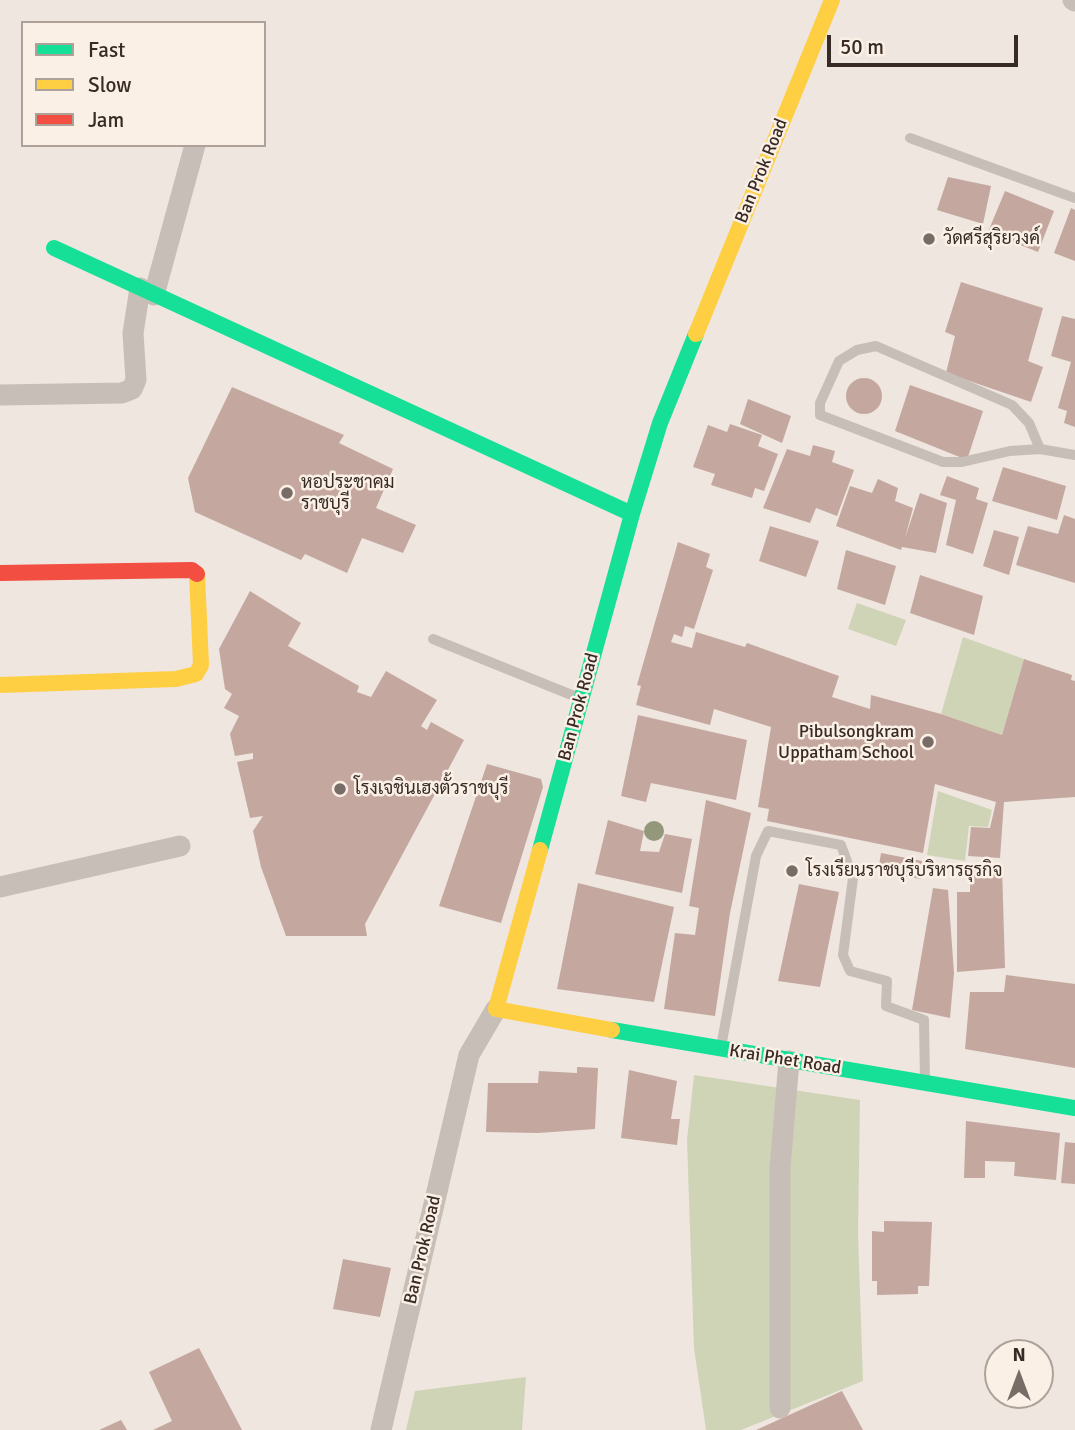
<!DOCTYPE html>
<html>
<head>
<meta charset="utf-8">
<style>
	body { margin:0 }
	#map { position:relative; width:1075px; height:1430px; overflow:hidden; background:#eee6df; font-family:Signika,sans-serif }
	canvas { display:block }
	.legend { position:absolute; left:21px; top:21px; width:245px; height:126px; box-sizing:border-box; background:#fbf0e6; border:2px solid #ada199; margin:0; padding:9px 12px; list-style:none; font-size:21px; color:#382b26 }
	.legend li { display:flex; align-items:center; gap:14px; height:35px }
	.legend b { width:35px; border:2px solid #ada199 }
	.north { position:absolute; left:984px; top:1339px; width:70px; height:70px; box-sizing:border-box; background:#fbf0e6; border:2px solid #ada199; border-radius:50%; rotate:0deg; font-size:19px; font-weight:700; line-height:28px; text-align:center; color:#382b26 }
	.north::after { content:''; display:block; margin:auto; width:24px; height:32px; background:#786c67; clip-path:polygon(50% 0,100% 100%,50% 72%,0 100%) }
	.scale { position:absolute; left:827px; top:35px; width:191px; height:32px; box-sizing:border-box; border:4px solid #382b26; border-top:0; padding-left:9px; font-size:21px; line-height:24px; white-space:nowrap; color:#382b26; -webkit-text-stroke:5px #fbf0e6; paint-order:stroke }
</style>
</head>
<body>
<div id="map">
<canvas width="1075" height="1430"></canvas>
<ul class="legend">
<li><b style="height:9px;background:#16e098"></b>Fast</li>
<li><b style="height:9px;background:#ffcf43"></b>Slow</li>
<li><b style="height:9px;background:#f24e42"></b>Jam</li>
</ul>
<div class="north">N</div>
<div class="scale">50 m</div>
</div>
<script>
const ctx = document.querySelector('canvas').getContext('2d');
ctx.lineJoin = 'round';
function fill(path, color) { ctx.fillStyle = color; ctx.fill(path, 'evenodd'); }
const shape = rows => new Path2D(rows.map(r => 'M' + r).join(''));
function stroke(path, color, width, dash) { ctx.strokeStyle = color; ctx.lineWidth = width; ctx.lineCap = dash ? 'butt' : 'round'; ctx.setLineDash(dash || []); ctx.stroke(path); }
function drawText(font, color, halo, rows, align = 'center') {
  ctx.font = font + ' Signika,Sarabun,sans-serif'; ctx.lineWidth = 5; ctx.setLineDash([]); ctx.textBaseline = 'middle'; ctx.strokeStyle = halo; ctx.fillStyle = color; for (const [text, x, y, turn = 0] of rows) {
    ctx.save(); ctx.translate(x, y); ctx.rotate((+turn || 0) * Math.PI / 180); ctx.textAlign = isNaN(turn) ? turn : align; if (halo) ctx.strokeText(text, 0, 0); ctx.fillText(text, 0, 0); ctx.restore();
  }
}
fill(shape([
	[857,603,906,620,896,646,848,629],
	[963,637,1024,659,1002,735,941,714],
	[938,791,992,810,988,827,969,826,965,861,927,855],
	[694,1075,860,1100,858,1233,863,1381,741,1430,706,1430,694,1348,687,1140],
	[526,1377,522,1430,406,1430,415,1391]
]), '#d0d4b7');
fill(shape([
	[948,177,991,186,983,224,937,210],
	[1005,191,1054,211,1038,252,988,232],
	[1071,208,1075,210,1075,261,1054,253],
	[961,282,1043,308,1028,361,1043,367,1031,402,946,373,955,336,945,332],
	[1062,316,1075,319,1075,427,1064,423,1067,411,1058,408,1071,362,1051,356],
	'846 396a18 18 0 1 1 36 0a18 18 0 1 1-36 0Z',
	[910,385,983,411,967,460,895,431],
	[232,387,344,435,339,443,393,469,376,508,416,525,403,553,362,538,347,573,305,554,301,560,195,512,188,478],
	[748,399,791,416,782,443,740,424],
	[730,424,762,435,758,446,778,454,764,491,755,488,752,498,711,485,715,474,693,467,708,425,727,432],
	[813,445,835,451,832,462,854,470,837,516,816,508,810,523,763,508,787,449,810,456],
	[1003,467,1066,486,1057,520,992,501],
	[947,476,979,488,976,499,988,503,973,554,946,545,956,500,940,495],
	[878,479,898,488,895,501,913,508,905,538,920,493,947,503,936,553,902,547,901,550,836,526,850,486,872,493],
	[1064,515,1075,519,1075,583,1016,565,1028,526,1058,534],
	[770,526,819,541,806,577,759,561],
	[994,530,1019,537,1009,575,983,566],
	[678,542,710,554,706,567,713,570,694,629,685,626,682,637,674,634,671,642,692,648,696,632,745,647,747,643,839,676,832,697,870,709,871,695,941,714,1002,735,1024,659,1072,675,1071,680,1075,681,1075,797,1004,802,1000,858,968,856,971,827,990,828,996,802,935,784,923,853,767,821,769,809,758,807,771,727,714,709,710,725,636,705,641,686,637,685],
	[846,550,896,566,885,605,837,589],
	[920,575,983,596,974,635,910,613],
	[250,591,301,623,288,646,359,686,357,692,371,697,386,671,437,700,421,726,427,730,431,722,464,740,365,924,367,936,286,936,261,867,253,831,263,816,250,818,237,762,253,759,253,753,235,756,230,734,239,716,224,708,232,694,225,689,219,649],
	[638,715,747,740,736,800,651,783,646,802,621,796],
	[487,764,541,779,543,787,501,923,439,906],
	[706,800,751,813,730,913,715,1016,664,1009,675,933,695,935,699,908,689,906],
	[608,820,644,831,640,851,659,852,665,834,692,839,682,893,595,874],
	[881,853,922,861,921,879,878,872],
	[970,867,1002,867,1005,968,957,972,957,892,970,892],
	[578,883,674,907,654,1002,557,989],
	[799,884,839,892,820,987,778,981],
	[933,888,948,890,954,973,950,1018,912,1010],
	[1006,975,1075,984,1075,1068,965,1049,970,992,1004,992],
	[577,1067,598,1068,595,1129,538,1133,486,1132,488,1083,538,1083,539,1071,577,1073],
	[629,1070,677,1081,671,1119,680,1119,677,1145,621,1138],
	[966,1121,1060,1133,1056,1180,1014,1176,1015,1162,985,1161,985,1178,964,1178],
	[1065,1142,1075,1143,1075,1184,1061,1183],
	[884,1221,932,1222,929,1286,918,1286,918,1294,877,1295,877,1281,872,1281,872,1231,884,1232],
	[343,1259,391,1268,380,1317,333,1309],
	[199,1348,242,1430,153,1430,172,1421,149,1372],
	[842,1391,863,1430,756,1430],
	[121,1420,127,1430,99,1430]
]), '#c4a89f');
stroke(shape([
	[910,138,1075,198],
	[1040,449,1029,423,1012,405,876,346,857,350,839,361,820,403,820,415,943,462,962,462,1010,451,1040,449,1075,455],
	[433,639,579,698],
	[721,1047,756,856,768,831,841,845,853,878,843,955,850,971,887,981,886,1006,924,1020,925,1082]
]), '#c7beb8', 10);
stroke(shape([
	[1073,0,1075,1],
	[154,295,195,145],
	[0,395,122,393,132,389,136,380,133,333,140,288],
	[0,887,180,846],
	[780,1408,780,1168,789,1061],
	[381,1430,469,1055,496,1009]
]), '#c7beb8', 21);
stroke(shape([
	[54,248,632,514],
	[540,850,632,514,660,423,696,334],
	[612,1030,1075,1108]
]), '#16e098', 16);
stroke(shape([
	[696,334,832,0],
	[0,685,176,679,196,674,201,665,197,574],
	[540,850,496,1009,612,1030]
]), '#ffcf43', 16);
stroke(shape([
	[0,573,192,570,197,574]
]), '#f24e42', 16);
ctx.fillStyle = '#93987a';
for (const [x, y] of [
	[654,831]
]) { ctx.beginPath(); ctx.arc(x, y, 10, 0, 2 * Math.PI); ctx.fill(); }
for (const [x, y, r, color] of [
	[929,239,7,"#786c67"],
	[287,493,7,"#786c67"],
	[928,742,7,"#786c67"],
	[340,789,7,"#786c67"],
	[792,871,7,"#786c67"]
]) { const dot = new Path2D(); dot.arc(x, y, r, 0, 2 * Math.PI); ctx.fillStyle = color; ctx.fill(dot); stroke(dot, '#fbf0e6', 2.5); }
drawText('18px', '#382b26', '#fbf0e6', [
	["Ban Prok Road",762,171,-68],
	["Ban Prok Road",579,707,-75],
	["Krai Phet Road",785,1060,9],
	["Ban Prok Road",423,1250,-77]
]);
drawText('18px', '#382b26', '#fbf0e6', [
	["วัดศรีสุริยวงค์",943,239],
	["หอประชาคม",301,483],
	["ราชบุรี",301,504],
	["Pibulsongkram",914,732,"right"],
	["Uppatham School",914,753,"right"],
	["โรงเจชินเฮงตั้วราชบุรี",354,789],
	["โรงเรียนราชบุรีบริหารธุรกิจ",806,871]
], 'left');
</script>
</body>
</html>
